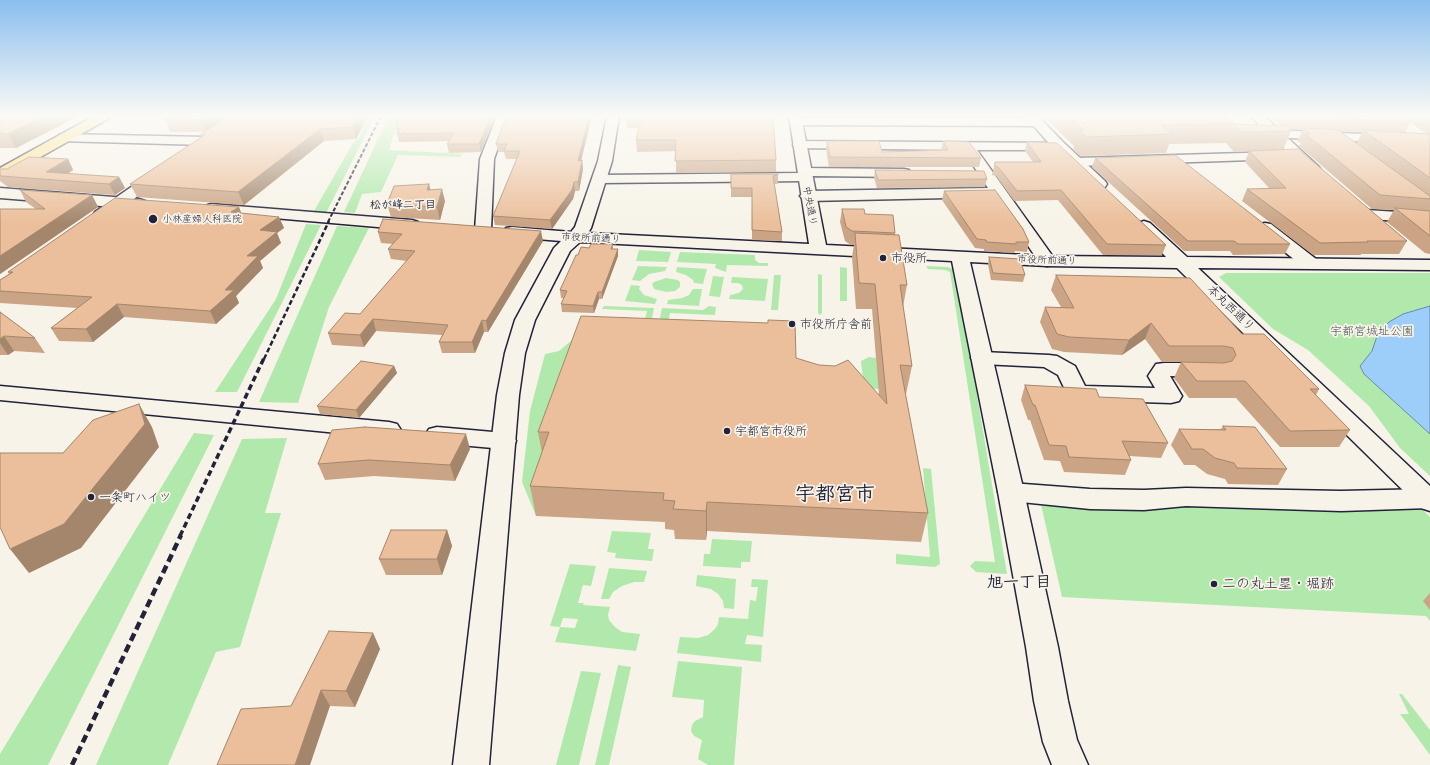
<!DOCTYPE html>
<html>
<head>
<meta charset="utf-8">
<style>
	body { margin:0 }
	canvas { display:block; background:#f7f3e8 }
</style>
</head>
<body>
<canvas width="1430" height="765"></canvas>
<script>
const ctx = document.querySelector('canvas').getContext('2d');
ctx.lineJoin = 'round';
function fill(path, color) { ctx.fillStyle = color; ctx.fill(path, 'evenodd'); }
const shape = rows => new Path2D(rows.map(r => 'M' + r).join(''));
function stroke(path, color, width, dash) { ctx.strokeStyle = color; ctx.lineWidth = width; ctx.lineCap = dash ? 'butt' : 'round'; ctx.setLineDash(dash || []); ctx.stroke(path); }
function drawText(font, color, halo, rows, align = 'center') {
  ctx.font = font + ' Mali,"Klee One",sans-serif'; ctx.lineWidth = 3.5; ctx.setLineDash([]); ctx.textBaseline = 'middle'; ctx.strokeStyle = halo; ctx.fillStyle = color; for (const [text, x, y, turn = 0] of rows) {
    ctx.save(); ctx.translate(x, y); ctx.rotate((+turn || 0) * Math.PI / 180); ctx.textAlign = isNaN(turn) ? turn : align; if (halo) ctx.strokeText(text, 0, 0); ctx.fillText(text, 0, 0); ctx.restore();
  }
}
fill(shape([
	[369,117,374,118,326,213,314,211,353,143,358,139],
	[388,118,399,118,389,150,462,154,460,157,398,155,381,192,362,194,355,213,344,212],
	[306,224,321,225,237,392,215,392,276,299],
	[337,226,369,228,329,307,298,403,259,402],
	[639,250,671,252,668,262,636,261],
	[680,252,755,255,755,260,759,263,768,263,768,266,727,265,726,272,715,268,716,264,677,262],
	[638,266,667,267,665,271,649,274,640,281,632,280],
	[926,266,948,267,956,270,1007,574,976,572,970,566,975,561,995,562,950,272,945,270,928,269],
	[677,267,707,269,703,284,694,283,693,280,686,275,676,272],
	[840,267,847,268,847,301,840,301],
	[1226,273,1430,273,1430,476,1400,448,1369,406,1308,350,1273,329,1219,277],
	[818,274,822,275,822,313,820,315,818,313],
	[774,275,781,275,778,310,771,310],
	[713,276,724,277,720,297,709,296],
	[732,277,768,279,765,301,729,299,730,295,739,293,743,289,742,285,738,283,731,283],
	[666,278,678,280,680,282,680,287,675,291,666,292,654,289,652,284,654,282],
	[631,285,640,286,639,289,644,295,657,299,655,304,625,301],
	[693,289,702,289,699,306,667,304,668,300,682,298,689,295],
	[604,306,654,308,651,322,644,322,647,311,602,309],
	[709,306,716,307,715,315,670,313,668,323,659,323,662,308,703,310],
	[578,335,536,516,522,482,530,411,545,354,559,351],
	[869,357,876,358,879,389,864,388,861,361],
	[194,433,214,435,48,765,0,765,0,754],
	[287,438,265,513,281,513,240,647,216,652,168,765,96,765,242,439],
	[923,468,931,469,940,564,935,567,896,564,896,554,930,557],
	[1040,500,1418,505,1430,517,1430,621,1426,616,1062,597],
	[612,531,651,533,648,549,654,549,652,561,615,558,616,553,607,552],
	[712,539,752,541,750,562,741,562,741,568,703,566,704,554,710,554],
	[570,564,596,566,591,586,583,585,578,603,584,603,583,605,610,607,608,615,609,620,615,627,622,632,640,634,636,651,555,642,560,627,550,626],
	[563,618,578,619,575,628,560,627],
	[609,568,647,571,644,582,634,582,622,586,613,592,609,599,601,599],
	[697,575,736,579,734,609,724,608,723,601,718,594,711,589,696,586],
	[752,579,768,580,763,637,747,635,745,644,762,645,761,662,677,653,680,637,698,638,708,635,715,629,718,624,719,617,748,619,750,600,756,601,758,587,751,587],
	[678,661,742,667,734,765,708,765,698,759,702,740,694,736,691,731,692,725,695,721,703,717,704,700,672,697],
	[618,665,631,667,609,765,595,765],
	[581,671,601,673,579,765,556,765],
	[1399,694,1402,694,1430,730,1430,755,1400,714,1409,714]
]), '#b1e9ac');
const water = shape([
	[1430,306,1430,434,1364,374,1360,366,1372,351,1377,336,1382,329,1389,322,1403,314,1430,306]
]);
fill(water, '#9dcdf9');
stroke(water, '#6c89ad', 1);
const minor = shape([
	[497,116,509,116,494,159,491,230,489,234,483,235,477,234,475,230,480,159,497,116],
	[796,118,1037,118,1042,119,1043,122,1042,125,1037,126,791,125,790,122,791,119,796,118],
	[1275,130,1430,137,1430,145,1270,137,1268,134,1270,131,1275,130],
	[64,134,205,137,210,138,212,141,210,144,205,145,59,141,57,138,59,135,64,134],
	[800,141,1061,143,1063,146,1061,149,1056,150,977,150,1056,261,1053,265,1047,266,1041,265,995,197,808,201,803,199,800,196,803,193,808,191,988,188,963,150,795,148,793,145,795,142,800,141],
	[1276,152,1281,153,1283,156,1281,159,1077,166,1072,165,1070,162,1072,159,1077,158,1276,152],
	[805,168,904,169,909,170,911,173,909,176,904,177,812,176,810,180,805,181,600,183,595,182,593,179,595,176,600,175,798,173,800,169,805,168],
	[158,171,163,172,165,175,163,178,107,218,101,220,95,218,93,215,95,212,153,172,158,171],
	[1367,210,1430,214,1430,224,1361,218,1359,215,1361,212,1367,210],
	[1265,223,1271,224,1316,259,1319,263,1316,267,1310,268,1304,267,1259,232,1257,228,1259,224,1265,223],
	[982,352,1049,355,1057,356,1075,366,1085,386,1155,388,1148,376,1156,364,1164,363,1207,363,1215,365,1218,370,1215,375,1207,377,1170,376,1182,396,1179,401,1171,403,1077,400,1069,398,1058,375,1044,367,982,364,975,362,971,358,975,354,982,352],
	[0,386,389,422,397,424,401,430,397,436,389,438,0,400,0,386],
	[437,427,504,433,513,435,516,441,513,447,504,449,437,443,429,441,425,435,429,429,437,427],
	[1011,483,1090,489,1144,490,1186,488,1341,491,1429,489,1430,508,1341,511,1186,506,1144,510,1090,509,1011,501,1002,499,998,492,1002,485,1011,483]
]);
const tertiary = shape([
	[607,116,619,116,612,161,591,228,588,233,809,244,789,116,801,116,826,245,1047,256,1166,257,1136,226,1138,223,1144,221,1150,223,1187,257,1430,260,1430,270,1198,268,1430,486,1430,511,1421,508,1177,268,1047,266,970,262,1024,492,1058,647,1068,701,1077,740,1088,765,1052,765,1043,742,1034,701,1026,647,998,492,952,261,580,242,570,251,535,320,525,353,519,395,489,765,453,765,497,395,505,353,515,320,554,248,561,241,512,237,506,236,504,232,506,228,512,227,571,232,575,227,598,161,607,116],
	[1025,116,1038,116,1064,143,1105,181,1107,184,1105,187,1100,188,1095,187,1054,149,1025,116],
	[1250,116,1264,116,1319,167,1321,170,1319,173,1314,174,1309,173,1250,116],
	[0,188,139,199,145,201,147,204,145,207,139,209,0,198,0,188],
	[211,204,412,220,418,222,420,225,418,228,412,230,205,212,203,209,205,206,211,204]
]);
const trunk = shape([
	[94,116,110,116,108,119,5,177,0,178,0,168,94,116]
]);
stroke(minor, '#22223b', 3);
stroke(tertiary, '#22223b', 3);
stroke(trunk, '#22223b', 3);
fill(minor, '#f7f3e8');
fill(tertiary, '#f7f3e8');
fill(trunk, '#fbe080');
stroke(shape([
	[328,222,381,116]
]), '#22223b', 2, [4, 2]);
stroke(shape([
	[264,359,329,221]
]), '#22223b', 2.5, [5, 2.5]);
stroke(shape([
	[180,536,264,358]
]), '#22223b', 3.5, [6, 3.5]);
stroke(shape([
	[72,765,181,535]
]), '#22223b', 4.5, [8, 4.5]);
fill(shape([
	[0,116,72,116,73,119,16,148,0,148],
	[170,116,368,116,356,139,324,141,244,205,137,197,130,184,201,137,200,135,205,132,170,132,165,119],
	[495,116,481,152,449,153,447,144,449,141,399,142,396,129],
	[506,116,592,116,581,160,582,160,583,169,579,191,575,191,573,199,552,229,495,225,493,216,517,159,506,159,504,152,498,152,496,144],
	[626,116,773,116,776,160,776,172,676,173,676,151,637,152,636,140,639,128,627,128],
	[1043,116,1224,116,1236,124,1281,126,1270,116,1430,116,1430,254,1425,253,1387,222,1394,210,1372,209,1299,146,1301,143,1297,141,1303,130,1290,129,1291,131,1283,150,1407,241,1399,254,1361,254,1361,255,1313,255,1242,201,1247,189,1270,189,1245,162,1249,151,1252,151,1234,152,1226,143,1169,144,1166,153,1081,156,1073,150,1074,146],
	[1410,123,1428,134,1405,133],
	[1340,131,1362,132,1357,143,1379,159],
	[827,141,882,152,941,151,943,141,981,158,979,167,829,167,826,150],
	[1027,142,1166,245,1162,255,1103,255,1058,200,1014,201,996,176,992,175,993,171,995,162,1033,162,1025,151],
	[1095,158,1290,244,1285,254,1233,255,1230,251,1184,251,1092,167],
	[68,159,73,170,68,174,119,177,125,188,115,195,8,187,0,181,0,169,7,169],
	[875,170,987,179,985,187,877,188,874,178],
	[731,174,778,175,778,184,774,184,782,232,782,241,752,240,752,197,731,197],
	[429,184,430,189,445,201,440,220,391,217,387,204],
	[20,190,92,195,98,207,0,274,0,209,36,209,26,202],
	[944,191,1029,242,1027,252,1015,251,1014,253,984,251,984,249,975,248,942,200],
	[239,207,241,213,279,217,284,228,277,233,281,243,260,261,263,268,236,296,239,303,216,324,124,317,93,342,59,341,51,328,77,308,0,303,0,280,9,274,8,272],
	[842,209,865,214,895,233,895,235,907,285,903,307,912,366,906,394,905,394,928,513,921,542,707,531,706,540,675,539,674,530,665,529,665,522,536,516,530,486,542,453,538,432,796,358,879,395,872,309,856,309,852,257,854,245,851,245,845,241,840,222],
	[378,232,543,241,488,332,484,332,475,353,442,353,439,342,442,335,376,331,364,347,332,345,328,333,360,314,407,261,391,259,388,249,393,244,381,243],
	[613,244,613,249,618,249,618,256,602,299,599,299,594,313,562,312,561,304,564,298,561,298,560,290,578,255,589,248],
	[989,257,1025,275,1023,282,991,280,988,264],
	[1056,275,1242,334,1319,389,1316,395,1350,430,1339,447,1280,447,1236,398,1189,398,1174,378,1181,362,1162,362,1145,339,1122,355,1064,352,1052,349,1040,322,1045,307,1061,307,1051,290],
	[0,312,35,338,45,353,14,351,8,355,0,355],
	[394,366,397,373,359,418,320,414,317,406],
	[1025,385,1099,397,1168,443,1161,458,1129,456,1131,460,1125,475,1064,472,1060,461,1044,460,1030,420,1028,420,1021,400],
	[1223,426,1287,469,1278,485,1228,484,1225,479,1207,474,1195,465,1184,465,1171,445,1179,429,1221,429],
	[470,449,455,481,374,476,325,480,318,464],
	[447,530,452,546,442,575,386,575,379,559],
	[1430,593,1430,610,1423,601],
	[373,633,380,649,355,707,330,706,291,706]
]), '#caa485');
fill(shape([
	[44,116,72,116,73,119,16,148,8,134],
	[207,116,229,116,206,132,202,120],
	[359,116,368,116,356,139,353,127],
	[491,116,495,116,481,152,479,144],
	[589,116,592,116,579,169,578,161],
	[320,129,324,141,244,205,238,192],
	[68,159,73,170,57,180,46,172],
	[582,160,583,169,579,191,578,182],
	[119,177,125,188,115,195,109,184],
	[574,182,575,191,573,199,552,229,550,220],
	[429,184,432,197,427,190],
	[442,189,445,201,440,220,437,207],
	[92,195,98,207,0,274,0,256],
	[239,207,243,218,231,212],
	[279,217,284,228,277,233,281,243,260,261,263,268,236,296,239,303,216,324,210,311,247,256,260,230],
	[541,231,543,241,488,332,486,321],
	[618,249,618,256,602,299,602,292],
	[598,292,599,299,594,313,593,306],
	[117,304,124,317,93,342,86,329],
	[373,319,376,331,364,347,360,335],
	[482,320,484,332,475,353,472,342],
	[1151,323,1145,339,1122,355,1129,340],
	[4,336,14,351,8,355,0,343,0,339],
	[394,366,397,373,359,418,356,410],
	[139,404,152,427,159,447,81,548,29,573,10,549],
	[466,434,470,449,455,481,450,465],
	[707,502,707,531,706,540,706,511],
	[447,530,452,546,442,575,437,559],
	[373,633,380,649,355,707,346,691],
	[321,690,330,706,310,765,295,765]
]), '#a4866c');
const building = shape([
	[0,116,44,116,8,134,0,133,0,116],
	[170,116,207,116,202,120,165,119,170,116],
	[227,116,359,116,353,127,320,129,238,192,130,184,205,135,200,135,227,116],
	[400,116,491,116,479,144,447,144,454,133,397,134,401,128,396,129,400,116],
	[506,116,589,116,578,161,582,160,578,182,574,182,572,190,550,220,493,216,520,151,504,151,507,144,496,144,506,116],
	[626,116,773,116,776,160,675,161,676,140,636,140,641,117,626,117,626,116],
	[1068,116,1224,116,1236,124,1287,126,1291,131,1242,132,1234,124,1161,125,1173,134,1087,137,1079,130,1084,130,1068,116],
	[1289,116,1403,116,1411,122,1290,117,1289,116],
	[1425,116,1430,116,1430,119,1425,116],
	[1303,128,1338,130,1430,196,1430,199,1380,195,1310,138,1305,134,1310,134,1303,128],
	[1363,130,1430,134,1430,178,1363,130],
	[827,141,879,141,882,152,948,150,943,141,969,142,981,158,830,157,827,141],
	[1027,142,1057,143,1166,245,1107,244,1061,190,1017,191,998,167,995,166,995,162,1041,162,1027,142],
	[1298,149,1407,241,1367,241,1368,242,1320,243,1247,189,1286,188,1249,151,1298,149],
	[1175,155,1290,244,1238,244,1234,241,1188,241,1095,158,1175,155],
	[29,157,68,159,46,172,119,177,109,184,1,176,0,175,0,169,7,169,29,157],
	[875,170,984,171,987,179,878,180,875,170],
	[731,174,778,174,778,175,773,176,782,232,752,230,752,188,731,188,731,174],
	[429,184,427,190,442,189,437,207,387,204,394,186,429,184],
	[20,190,92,195,0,256,0,209,45,209,20,190],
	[995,190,1023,229,1029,242,1016,242,1016,244,987,242,986,240,977,239,944,191,995,190],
	[115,198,239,207,231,212,279,217,260,230,277,232,247,256,258,256,225,290,234,290,210,311,117,304,86,329,51,328,92,297,0,291,0,280,13,272,8,272,115,198],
	[1395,208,1430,211,1430,236,1395,208],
	[842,209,864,209,865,214,893,215,895,233,852,231,846,227,842,209],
	[383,219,541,231,486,321,482,320,472,342,439,342,448,325,373,319,360,335,328,333,345,313,360,314,415,251,388,249,402,234,378,232,383,219],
	[855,233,899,235,907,285,900,285,912,366,900,365,928,513,707,502,706,511,673,509,675,501,663,500,664,493,530,486,549,432,538,432,581,316,768,323,768,320,795,321,796,358,819,365,835,366,848,360,887,404,875,284,859,283,855,233],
	[591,244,613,244,611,249,618,249,602,292,598,292,593,306,561,304,567,291,560,290,576,255,578,255,581,247,589,248,591,244],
	[989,257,1020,259,1025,275,993,273,989,257],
	[1056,275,1190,278,1242,334,1264,334,1319,389,1310,389,1350,430,1290,431,1245,381,1197,381,1181,362,1224,363,1232,361,1236,355,1233,348,1224,346,1169,346,1151,323,1129,340,1069,337,1057,334,1045,307,1074,308,1056,275],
	[0,312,35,338,4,336,0,339,0,312],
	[361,361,394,366,356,410,317,406,361,361],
	[1025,385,1096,389,1099,397,1143,399,1168,443,1122,441,1131,460,1069,457,1066,446,1049,445,1035,405,1033,405,1025,385],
	[139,404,145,424,64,524,10,549,0,527,0,453,63,453,93,420,139,404],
	[1223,426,1255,427,1287,469,1237,468,1234,463,1215,458,1203,449,1192,449,1179,429,1226,430,1223,426],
	[365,427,466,434,450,465,369,460,318,464,332,430,365,427],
	[391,530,447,530,437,559,379,559,391,530],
	[329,631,373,633,346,691,321,690,295,765,217,765,241,709,291,706,329,631]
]);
fill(building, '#ebbf9b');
stroke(building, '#a4866c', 1);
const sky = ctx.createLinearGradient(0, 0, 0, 223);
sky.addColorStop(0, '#8abeef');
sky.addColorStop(0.52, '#fbfaf5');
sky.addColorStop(1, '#fbfaf500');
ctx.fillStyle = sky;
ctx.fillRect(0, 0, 1430, 223);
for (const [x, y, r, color] of [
	[153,219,5,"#22223b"],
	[883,258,4,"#22223b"],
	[792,324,4,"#22223b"],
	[727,431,4,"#22223b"],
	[91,497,4,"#22223b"],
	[1214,584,4,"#22223b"]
]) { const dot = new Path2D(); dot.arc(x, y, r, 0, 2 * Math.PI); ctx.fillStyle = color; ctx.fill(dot); stroke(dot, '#f7f3e8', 1.5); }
drawText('10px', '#22223b', '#f7f3e8', [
	["中央通り",810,206,80],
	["市役所前通り",591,238,3],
	["市役所前通り",1047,260,2]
]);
drawText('10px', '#22223b', '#f7f3e8', [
	["小林産婦人科医院",162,219]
], 'left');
drawText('bold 11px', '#22223b', '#f7f3e8', [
	["松が峰二丁目",403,205]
]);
drawText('12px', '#22223b', '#f7f3e8', [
	["市役所",891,258],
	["市役所庁舎前",800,324],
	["宇都宮市役所",735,431],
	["一条町ハイツ",99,497]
], 'left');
drawText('12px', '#22223b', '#f7f3e8', [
	["本丸西通り",1231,308,44]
]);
drawText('12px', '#465457', '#f7f3e8', [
	["宇都宮城址公園",1372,331]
]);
drawText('14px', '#22223b', '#f7f3e8', [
	["二の丸土塁・堀跡",1222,584]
], 'left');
drawText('bold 16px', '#22223b', '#f7f3e8', [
	["旭一丁目",1019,582]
]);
drawText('bold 20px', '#22223b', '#f7f3e8', [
	["宇都宮市",835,494]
]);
</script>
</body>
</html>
